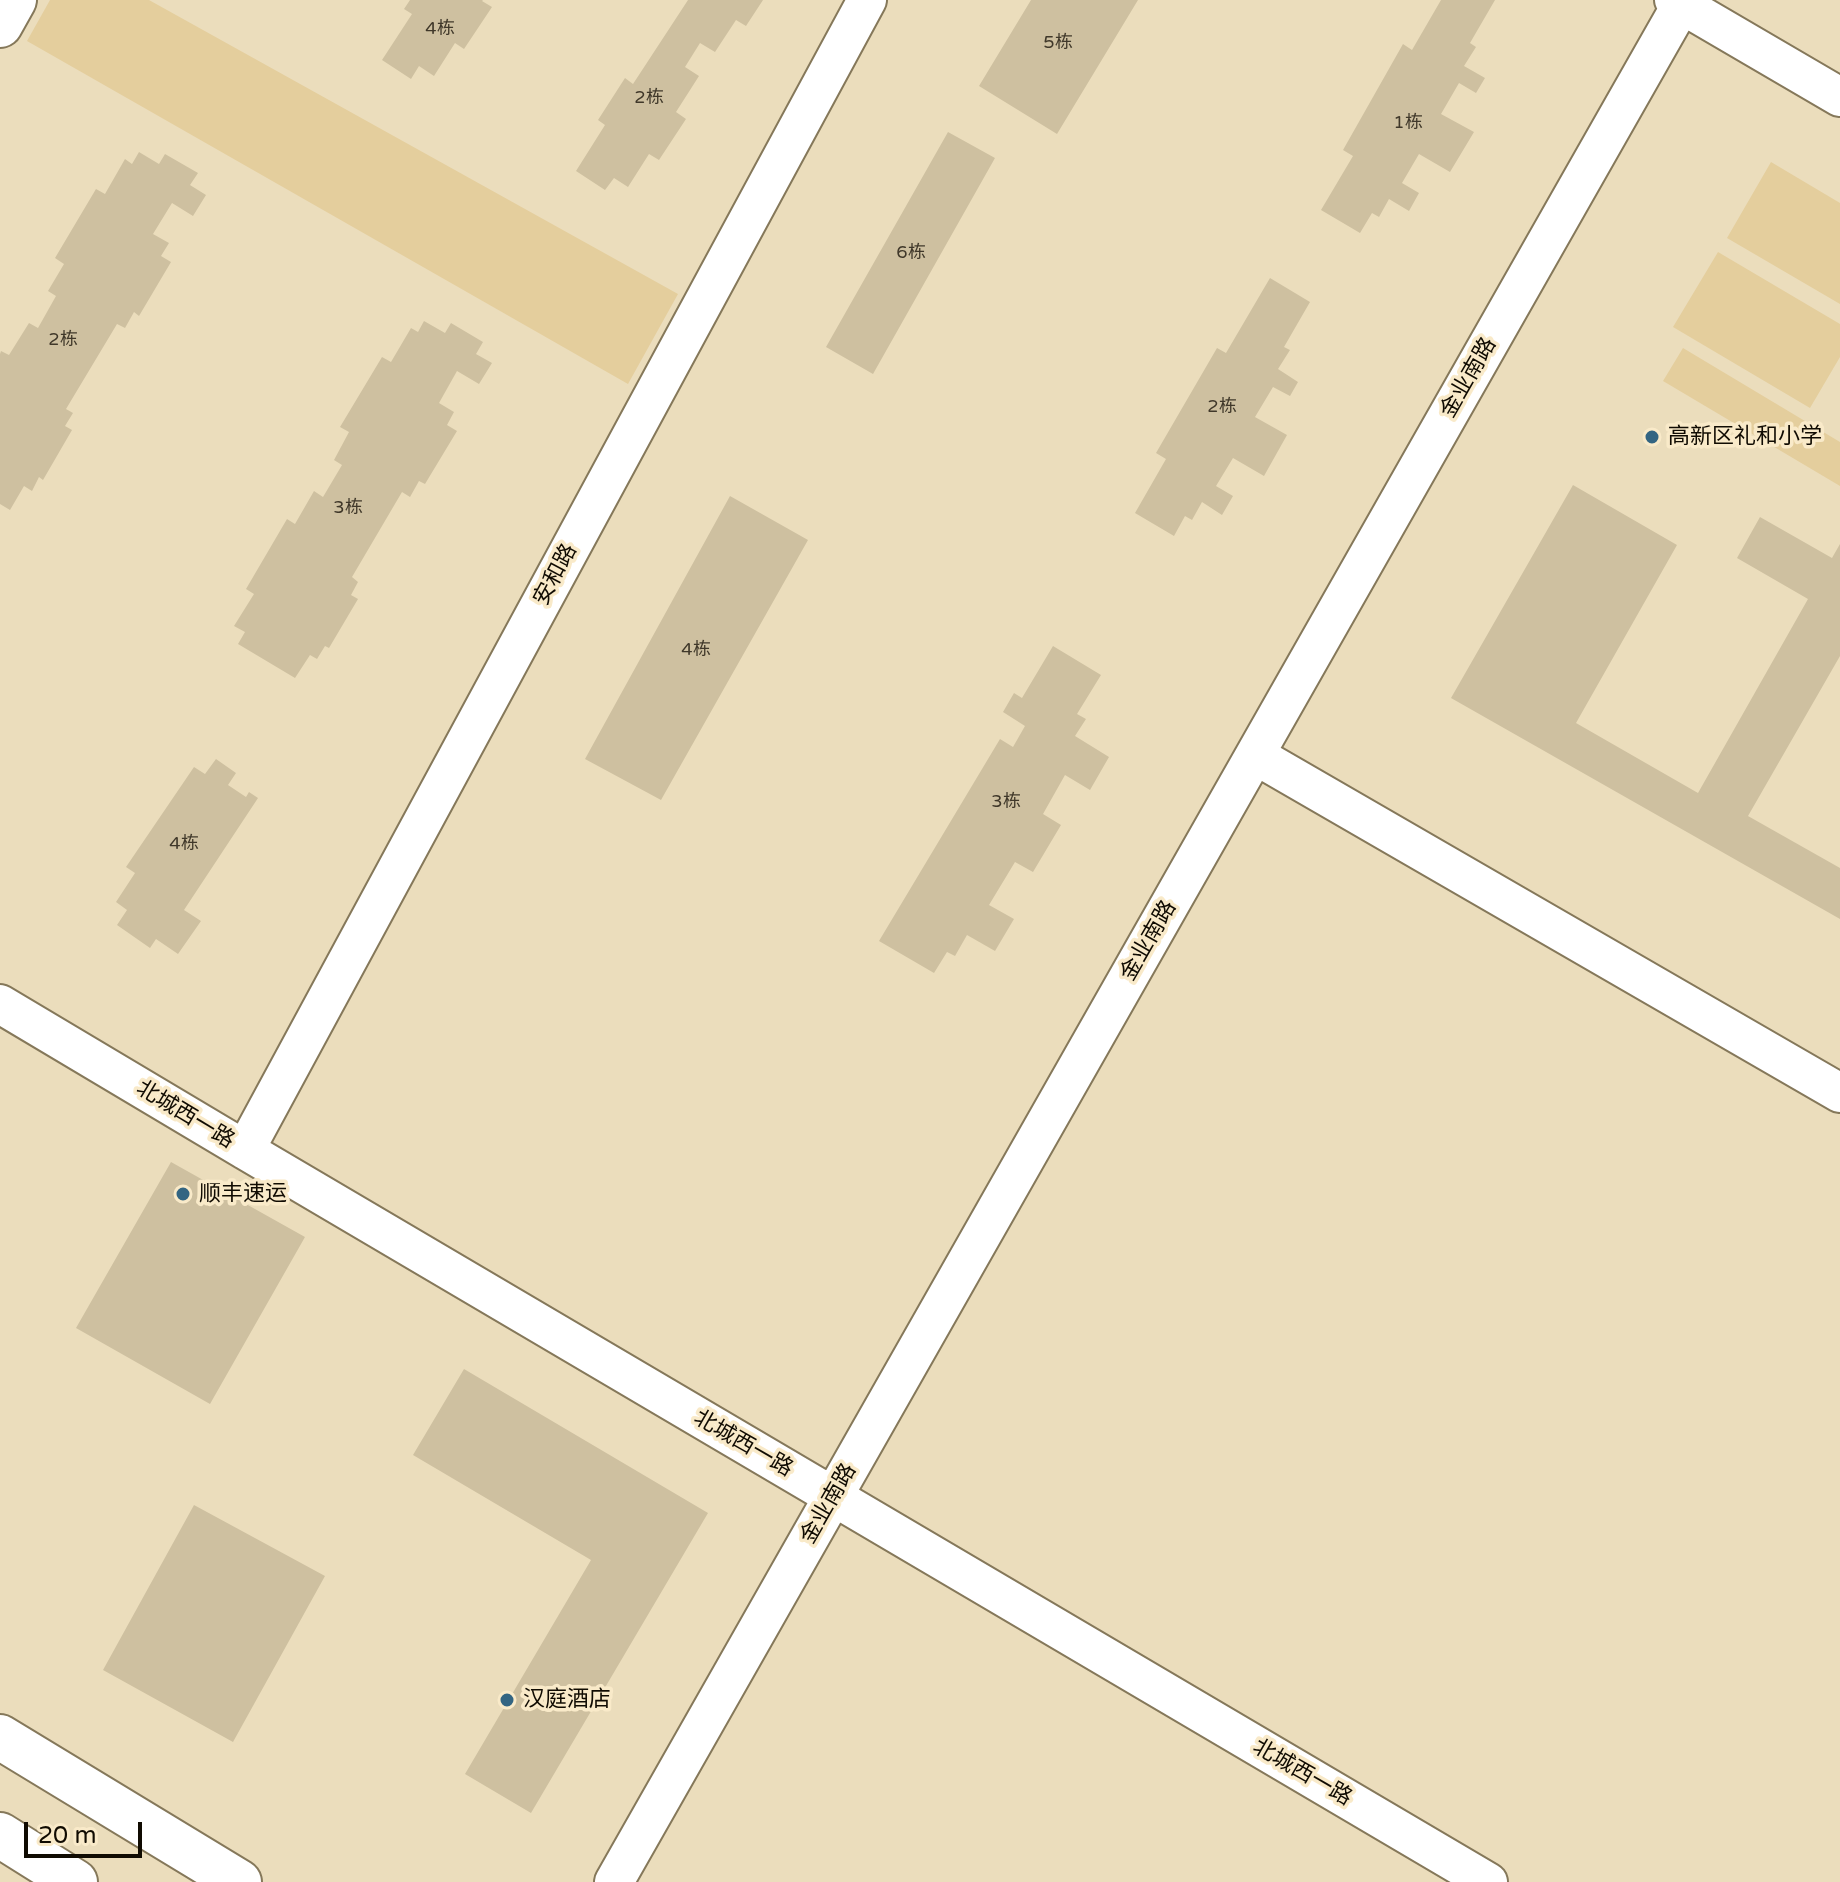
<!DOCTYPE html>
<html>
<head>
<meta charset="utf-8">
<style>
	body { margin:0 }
	#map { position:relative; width:1840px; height:1882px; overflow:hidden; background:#ebddbc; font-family:"Varela Round",sans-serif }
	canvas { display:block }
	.scale { position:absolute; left:24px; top:1822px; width:118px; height:36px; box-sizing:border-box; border:4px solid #100b02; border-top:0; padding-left:10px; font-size:24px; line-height:28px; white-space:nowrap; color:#100b02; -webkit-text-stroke:6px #f9eac9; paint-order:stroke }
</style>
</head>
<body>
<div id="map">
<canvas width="1840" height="1882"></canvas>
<div class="scale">20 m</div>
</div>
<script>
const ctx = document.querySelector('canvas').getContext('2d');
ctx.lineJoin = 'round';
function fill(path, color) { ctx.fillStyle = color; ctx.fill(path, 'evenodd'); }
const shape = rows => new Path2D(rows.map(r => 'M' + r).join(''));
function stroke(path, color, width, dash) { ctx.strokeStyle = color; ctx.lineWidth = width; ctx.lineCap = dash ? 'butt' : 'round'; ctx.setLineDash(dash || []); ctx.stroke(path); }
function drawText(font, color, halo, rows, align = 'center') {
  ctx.font = font + ' "Varela Round","Noto Sans SC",sans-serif'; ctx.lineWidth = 7; ctx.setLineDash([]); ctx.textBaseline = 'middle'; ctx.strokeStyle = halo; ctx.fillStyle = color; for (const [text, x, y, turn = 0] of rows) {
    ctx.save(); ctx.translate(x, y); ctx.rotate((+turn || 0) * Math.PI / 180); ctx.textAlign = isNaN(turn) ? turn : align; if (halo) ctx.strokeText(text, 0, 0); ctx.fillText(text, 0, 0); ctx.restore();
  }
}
fill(shape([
	[50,0,149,0,678,294,628,384,27,41],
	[1771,162,1840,203,1840,304,1727,238],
	[1718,252,1840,324,1840,357,1810,408,1673,327],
	[1683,348,1840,442,1840,486,1663,381]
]), '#e4ce9d');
fill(shape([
	[410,0,483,0,482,1,492,7,464,49,455,43,434,76,419,66,411,79,382,60,412,14,404,9],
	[688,0,763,0,746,26,736,20,715,52,700,43,685,67,699,76,676,112,686,119,659,160,649,154,628,187,614,178,605,190,576,171,605,125,598,120,625,78,633,84],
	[1031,0,1138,0,1057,134,979,86],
	[1441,0,1495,0,1470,43,1476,47,1464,66,1485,78,1476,93,1459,83,1441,114,1474,132,1450,172,1419,154,1402,183,1419,193,1409,211,1389,199,1379,217,1372,213,1360,233,1321,210,1353,156,1343,150,1403,44,1412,50],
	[948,132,995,158,873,374,826,347],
	[139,152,159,164,165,154,198,173,190,185,206,195,193,216,172,203,153,234,169,243,161,256,171,262,139,316,134,312,125,328,117,324,66,409,73,413,65,426,72,430,43,480,39,477,32,491,24,486,10,510,0,504,0,354,1,351,9,355,29,323,38,328,56,296,48,291,64,264,55,258,96,189,105,194,125,159,132,164],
	[1270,278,1310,302,1284,347,1290,350,1278,369,1298,382,1290,396,1273,387,1255,417,1287,435,1264,476,1233,458,1216,486,1233,496,1222,515,1202,502,1192,520,1185,516,1174,536,1135,513,1166,459,1156,453,1217,348,1226,353],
	[424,321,445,333,451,323,483,342,476,354,492,363,479,384,457,371,439,403,454,412,447,425,457,431,425,484,419,481,410,497,402,492,352,577,358,582,351,595,358,599,329,648,325,646,317,659,310,655,295,678,238,644,245,632,234,626,254,594,246,589,287,519,295,524,314,491,323,497,342,465,334,460,349,432,340,427,382,357,391,362,411,328,418,332],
	[1573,485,1677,545,1576,723,1698,793,1808,599,1737,558,1760,517,1832,558,1840,544,1840,656,1748,816,1840,868,1840,919,1451,698],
	[730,496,808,540,661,800,585,759],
	[1053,646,1101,675,1077,714,1086,719,1075,736,1109,757,1090,790,1065,775,1043,814,1061,825,1033,872,1015,862,989,905,1014,919,995,951,967,935,955,956,947,952,934,973,879,941,1000,739,1013,747,1025,726,1003,712,1014,693,1022,698],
	[216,759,236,773,228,785,246,797,249,792,258,798,184,910,201,921,178,954,156,939,150,948,117,925,127,910,116,902,135,873,126,867,194,767,205,774],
	[171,1162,305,1237,210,1404,76,1328],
	[464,1369,708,1513,531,1813,465,1774,591,1560,413,1455],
	[194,1505,325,1576,233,1742,103,1670]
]), '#cec0a0');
const minor = shape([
	[1674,0,1840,97],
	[1255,755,1840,1093],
	[0,1004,245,1150,1488,1882],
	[245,1150,867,0],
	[614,1882,1684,0]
]);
const tertiary = shape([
	[0,25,14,0]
]);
const secondary = shape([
	[0,1737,239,1882],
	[0,1835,75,1882]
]);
stroke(minor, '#85785a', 42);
stroke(tertiary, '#85785a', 48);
stroke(secondary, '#85785a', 48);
stroke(minor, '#fff', 38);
stroke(tertiary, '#fff', 44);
stroke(secondary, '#fff', 44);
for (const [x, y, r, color] of [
	[1652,437,8,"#336582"],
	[183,1194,8,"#336582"],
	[507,1700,8,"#336582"]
]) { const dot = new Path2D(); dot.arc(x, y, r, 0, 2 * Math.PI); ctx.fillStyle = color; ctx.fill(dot); stroke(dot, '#f9eac9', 3); }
drawText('18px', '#40382a', null, [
	["4栋",440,29],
	["5栋",1058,43],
	["2栋",649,98],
	["1栋",1408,123],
	["6栋",911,253],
	["2栋",63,340],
	["2栋",1222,407],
	["3栋",348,508],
	["4栋",696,650],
	["3栋",1006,802],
	["4栋",184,844]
]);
drawText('22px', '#100b02', '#f9eac9', [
	["金业南路",1469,378,-60],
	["安和路",556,575,-62],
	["金业南路",1149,941,-60],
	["北城西一路",185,1115,31],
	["北城西一路",743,1444,30],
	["金业南路",829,1504,-60],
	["北城西一路",1302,1773,30]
]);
drawText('22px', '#100b02', '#f9eac9', [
	["高新区礼和小学",1668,437],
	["顺丰速运",199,1194],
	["汉庭酒店",523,1700]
], 'left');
</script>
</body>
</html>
